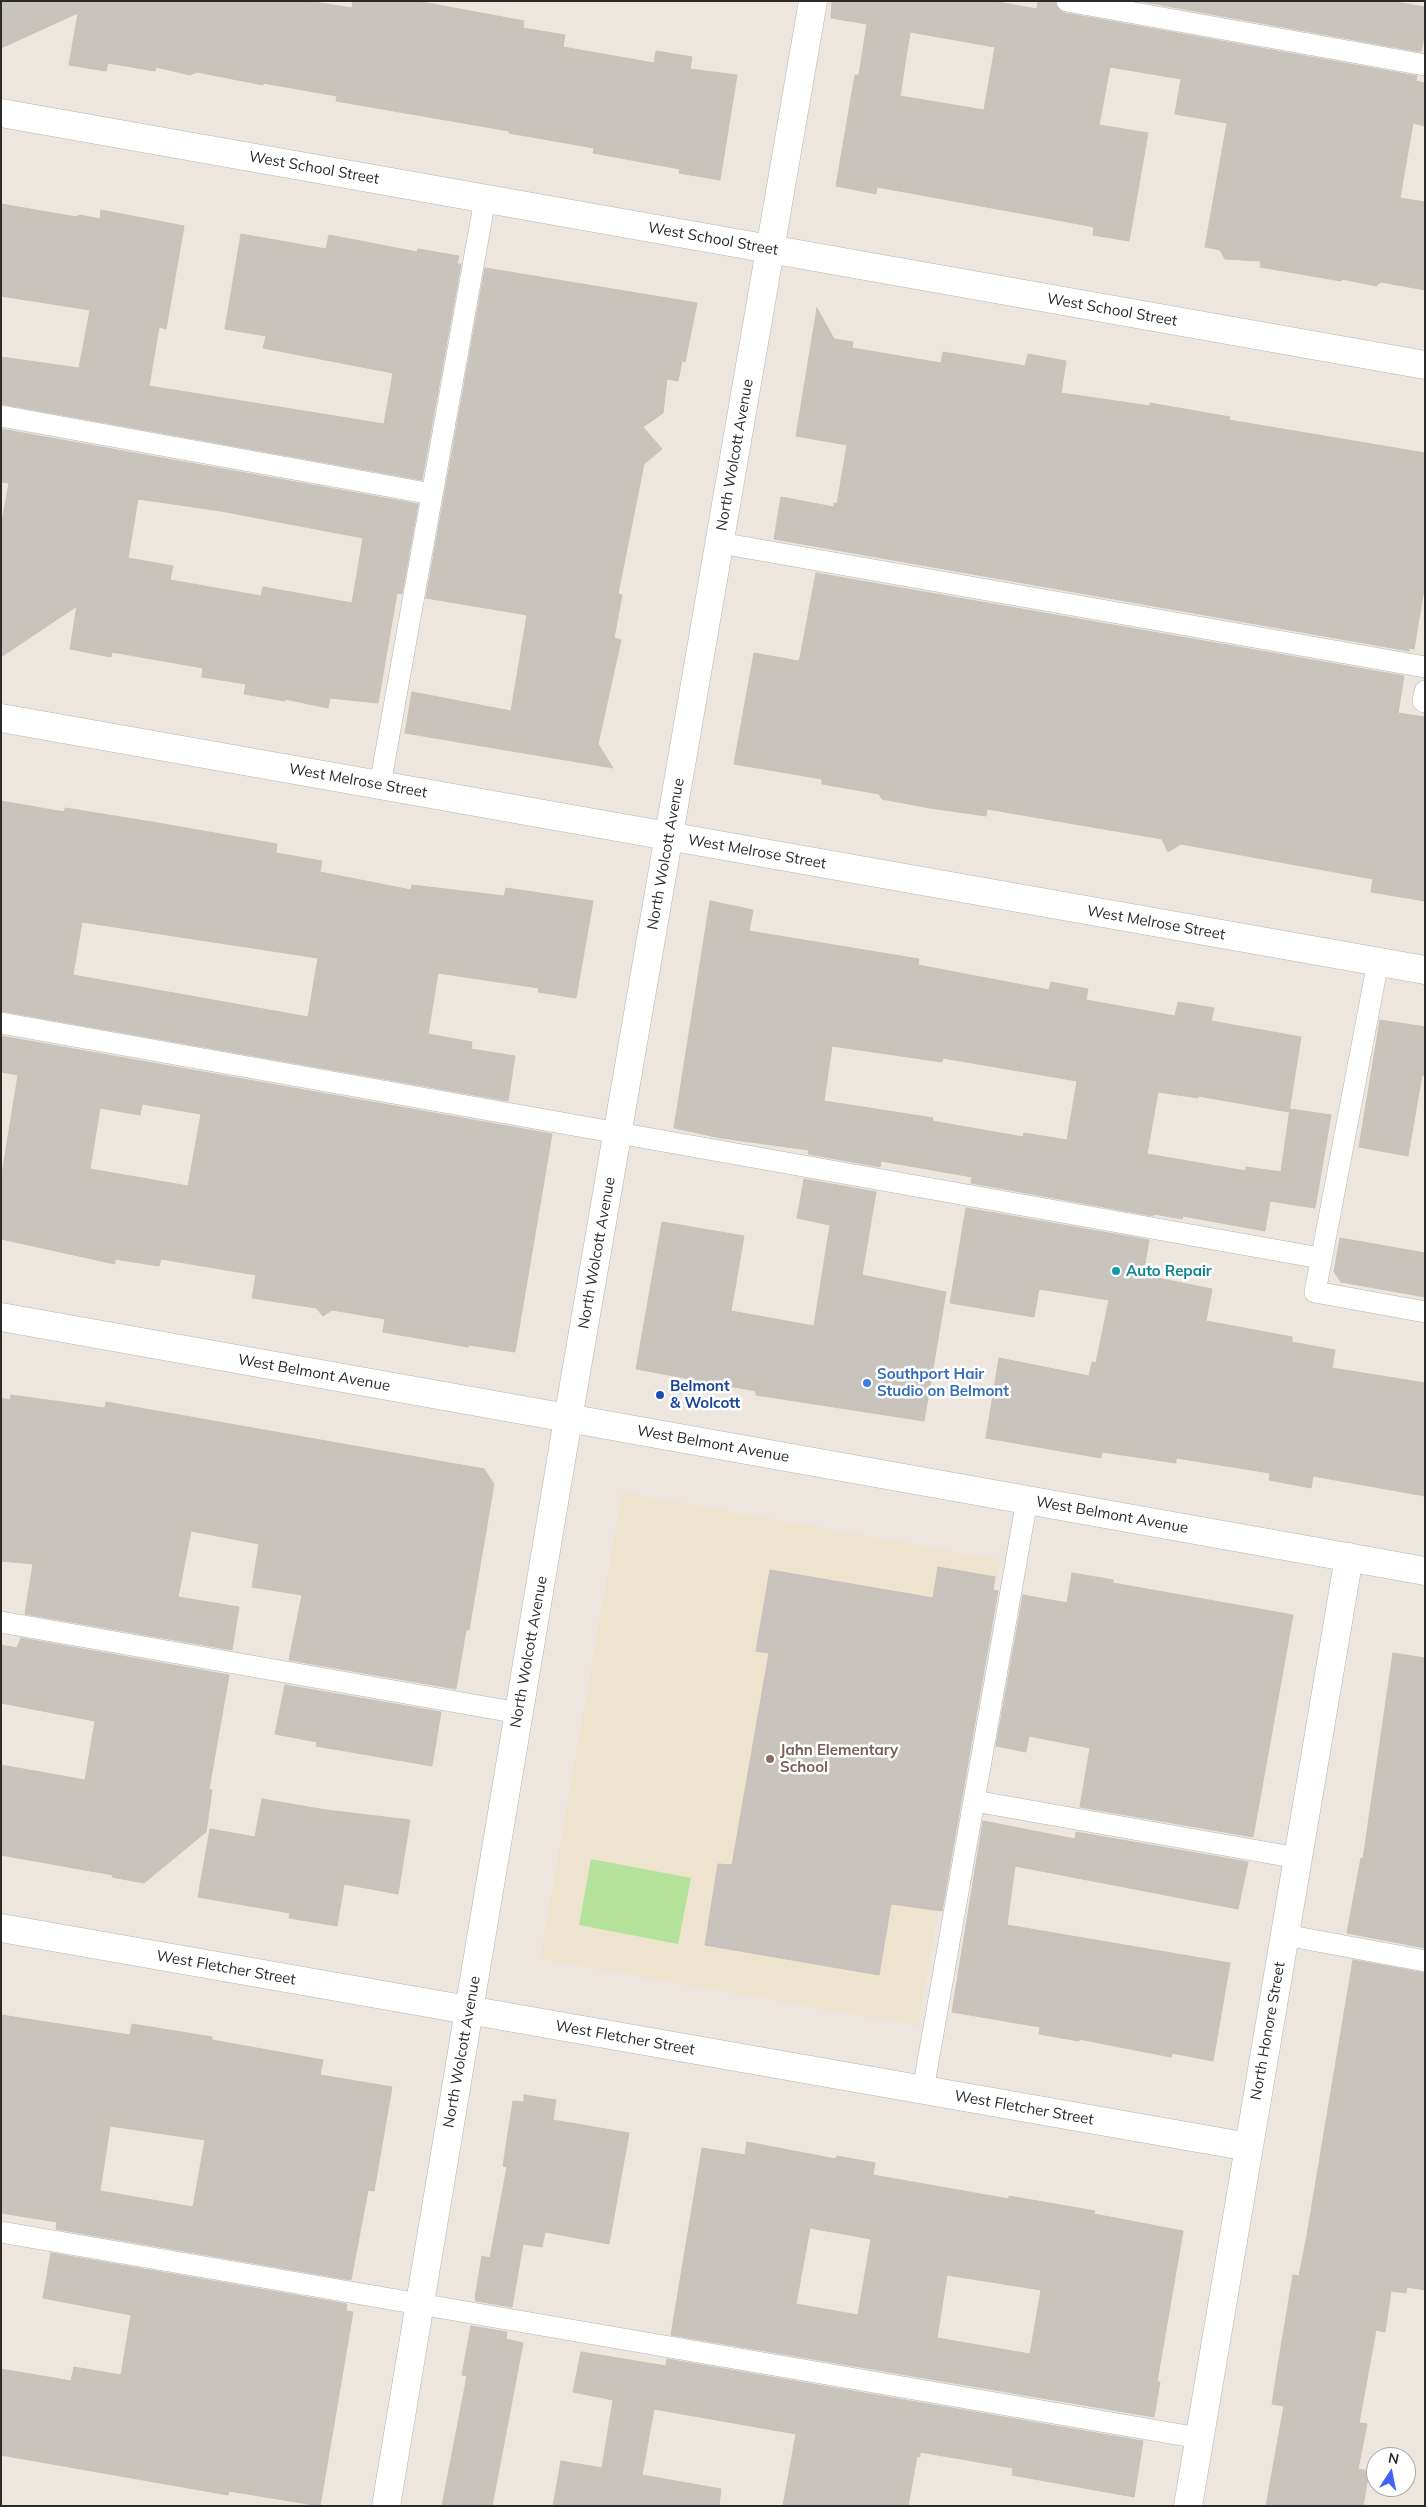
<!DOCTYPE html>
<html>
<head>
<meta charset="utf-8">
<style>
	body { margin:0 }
	#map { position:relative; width:1426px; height:2507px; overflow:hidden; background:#ede6de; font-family:Mulish,sans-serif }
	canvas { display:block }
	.frame { position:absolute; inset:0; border:2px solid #2b2b2b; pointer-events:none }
	.north { position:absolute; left:1366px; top:2447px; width:50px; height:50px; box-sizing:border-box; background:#fff; border:1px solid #aaa; border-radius:50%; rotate:11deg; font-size:14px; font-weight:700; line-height:20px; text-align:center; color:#2b2b2b }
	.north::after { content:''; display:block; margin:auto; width:18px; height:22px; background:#4164f7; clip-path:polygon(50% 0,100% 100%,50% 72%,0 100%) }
</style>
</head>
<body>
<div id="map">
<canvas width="1426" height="2507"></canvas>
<div class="frame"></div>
<div class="north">N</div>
</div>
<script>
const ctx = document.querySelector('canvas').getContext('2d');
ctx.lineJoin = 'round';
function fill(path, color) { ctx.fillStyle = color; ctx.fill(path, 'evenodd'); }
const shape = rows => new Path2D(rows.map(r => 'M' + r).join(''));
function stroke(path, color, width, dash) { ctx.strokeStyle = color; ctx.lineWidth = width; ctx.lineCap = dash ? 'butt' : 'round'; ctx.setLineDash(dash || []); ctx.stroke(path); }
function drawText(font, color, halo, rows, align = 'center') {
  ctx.font = font + ' Mulish,sans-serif'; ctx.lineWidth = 5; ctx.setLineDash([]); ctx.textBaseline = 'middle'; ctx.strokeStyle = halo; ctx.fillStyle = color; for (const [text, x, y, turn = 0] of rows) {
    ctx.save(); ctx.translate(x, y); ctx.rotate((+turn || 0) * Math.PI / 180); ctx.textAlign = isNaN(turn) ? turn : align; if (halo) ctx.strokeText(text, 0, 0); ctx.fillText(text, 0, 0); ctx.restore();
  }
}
fill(shape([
	[622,1492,1000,1560,918,2026,540,1959]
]), '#eee3ce');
fill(shape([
	[591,1859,691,1878,678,1944,579,1925]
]), '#b4e29b');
const building = shape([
	[1,1,308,1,352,8,353,1,416,1,524,21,523,28,565,35,563,47,654,63,656,51,692,57,690,69,737,75,720,180,679,173,680,169,593,153,594,148,509,133,509,131,336,101,337,96,263,83,263,85,197,72,190,75,156,67,155,71,108,63,106,71,69,65,78,13,1,48,1,1],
	[832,1,992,1,1037,9,1038,1,1055,1,1059,10,1065,13,1417,76,1416,81,1425,83,1425,126,1413,123,1400,198,1425,202,1425,290,1381,282,1376,286,1342,279,1341,281,1260,267,1261,261,1225,259,1220,250,1205,247,1227,123,1175,114,1181,79,1110,67,1099,125,1148,133,1129,241,1093,235,1094,227,1052,219,877,187,876,194,836,186,855,75,859,75,867,24,831,18,832,1],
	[910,32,995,47,984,110,900,96,910,32],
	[1139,1,1390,1,1425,7,1425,31,1421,52,1139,1],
	[1,204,76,217,80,215,100,219,101,210,184,226,166,329,159,327,149,386,384,424,393,373,263,348,266,336,225,329,241,234,326,249,329,235,417,252,418,249,459,256,457,264,461,264,422,480,1,404,1,357,79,368,90,310,1,296,1,204],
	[485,268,697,303,685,362,682,361,678,381,667,379,663,413,643,427,662,449,644,464,618,594,622,595,614,638,621,640,598,744,613,768,405,733,412,692,511,711,527,615,426,598,485,268],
	[817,308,834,339,853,342,852,348,941,363,943,352,1025,366,1028,354,1066,361,1061,393,1150,406,1150,403,1230,417,1229,420,1425,453,1425,583,1414,649,1409,648,1409,651,774,539,781,497,834,507,834,503,837,504,847,445,796,436,817,308],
	[1,429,418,504,402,594,397,593,378,703,330,698,328,708,285,699,285,701,244,694,246,684,202,677,203,668,112,652,111,657,70,649,77,606,1,657,1,527,9,483,1,482,1,429],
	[138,499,221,511,363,538,352,603,263,587,261,596,170,580,173,566,128,558,138,499],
	[816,573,1404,676,1398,713,1425,717,1425,901,1371,892,1373,879,1181,844,1168,852,1162,839,987,809,986,816,930,808,882,799,879,794,822,784,822,779,734,764,754,653,798,661,800,658,816,573],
	[1,801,64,812,65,808,152,822,277,844,276,853,322,861,320,872,411,890,412,885,504,896,506,888,593,901,576,998,538,992,539,988,438,973,428,1034,472,1042,471,1049,515,1056,508,1101,1,1011,1,801],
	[82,922,318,958,308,1017,73,975,82,922],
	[710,901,753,910,749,931,919,959,918,965,1049,990,1051,982,1088,989,1086,1000,1175,1016,1178,1002,1214,1008,1211,1021,1301,1037,1289,1112,1198,1096,1198,1098,1158,1092,1147,1154,1246,1171,1246,1167,1281,1172,1290,1109,1331,1115,1315,1208,1270,1201,1265,1231,1183,1216,1182,1219,1154,1214,1153,1216,971,1183,972,1177,881,1161,880,1167,808,1154,809,1150,721,1138,674,1128,710,901],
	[832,1046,942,1062,943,1058,1077,1081,1067,1140,1024,1133,1023,1137,932,1121,933,1118,824,1101,832,1046],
	[1380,1020,1425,1027,1425,1075,1422,1075,1408,1156,1359,1147,1380,1020],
	[1,1036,552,1134,515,1352,469,1345,468,1347,383,1332,385,1319,332,1310,323,1316,316,1308,252,1298,256,1275,161,1259,159,1266,115,1259,115,1264,1,1239,1,1180,18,1075,1,1072,1,1036],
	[142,1104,201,1114,188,1186,90,1169,100,1108,140,1115,142,1104],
	[804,1179,876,1192,862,1275,946,1292,924,1421,756,1395,756,1391,636,1369,662,1222,744,1236,731,1311,814,1326,830,1225,797,1218,804,1179],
	[966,1208,1149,1240,1143,1275,1212,1289,1206,1321,1292,1337,1292,1342,1335,1350,1332,1368,1425,1383,1425,1496,1313,1476,1311,1488,1269,1480,1270,1473,1176,1458,1176,1463,1102,1452,1101,1458,986,1438,999,1358,1089,1376,1092,1362,1096,1363,1109,1300,1039,1289,1034,1317,950,1303,966,1208],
	[1340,1238,1425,1253,1425,1297,1341,1282,1334,1272,1340,1238],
	[11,1395,105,1408,106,1402,484,1469,494,1484,469,1630,466,1630,456,1689,289,1660,302,1595,252,1587,259,1544,191,1531,178,1597,239,1607,232,1650,25,1614,33,1564,1,1561,1,1398,10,1400,11,1395],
	[938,1567,995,1577,993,1590,998,1591,942,1911,891,1904,879,1975,705,1945,718,1864,732,1865,769,1653,756,1651,770,1570,933,1598,938,1567],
	[1072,1573,1113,1580,1113,1583,1293,1615,1253,1837,1080,1807,1090,1748,1029,1736,1026,1752,996,1746,1023,1595,1067,1603,1072,1573],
	[21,1638,229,1675,209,1789,212,1790,206,1832,144,1883,112,1877,113,1875,1,1855,1,1765,85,1780,95,1721,1,1703,1,1645,17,1648,21,1638],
	[1393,1653,1425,1658,1425,1948,1347,1933,1361,1858,1363,1859,1393,1653],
	[285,1685,441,1712,432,1766,316,1746,317,1742,275,1734,285,1685],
	[262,1799,326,1810,410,1820,398,1894,344,1884,337,1926,289,1918,290,1913,198,1897,210,1829,255,1837,262,1799],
	[983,1821,1075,1839,1076,1832,1248,1862,1238,1909,1015,1866,1007,1925,1230,1963,1213,2061,1172,2053,1171,2057,1079,2039,1079,2041,1039,2034,1040,2027,952,2012,983,1821],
	[1353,1960,1425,1973,1425,2290,1407,2287,1406,2293,1391,2291,1385,2332,1376,2330,1359,2423,1367,2424,1358,2469,1369,2471,1363,2506,1266,2506,1284,2406,1272,2404,1278,2365,1293,2275,1299,2276,1307,2235,1353,1960],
	[1,2015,130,2035,132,2024,212,2037,212,2040,323,2060,320,2075,392,2087,374,2191,368,2190,351,2280,56,2229,57,2222,1,2213,1,2015],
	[110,2126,205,2140,193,2207,100,2191,110,2126],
	[524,2095,556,2100,553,2120,629,2133,609,2244,545,2232,542,2247,523,2244,512,2307,476,2301,475,2298,482,2256,490,2258,507,2167,503,2166,513,2101,524,2102,524,2095],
	[747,2142,836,2159,837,2156,875,2163,873,2175,1009,2199,1009,2196,1095,2211,1094,2214,1183,2231,1157,2382,1160,2382,1154,2417,671,2335,702,2148,745,2155,747,2142],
	[810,2228,871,2239,858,2315,796,2304,810,2228],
	[947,2275,1041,2290,1030,2354,937,2338,947,2275],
	[51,2253,347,2304,346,2311,353,2312,320,2506,229,2491,228,2495,1,2455,1,2369,71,2381,74,2367,121,2375,131,2315,43,2298,51,2253],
	[471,2326,507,2332,506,2339,523,2343,492,2506,442,2506,467,2376,462,2375,471,2326],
	[581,2352,666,2366,667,2359,1143,2441,1134,2497,1012,2475,1013,2468,920,2452,920,2457,917,2456,908,2506,783,2506,796,2434,654,2409,642,2475,721,2489,719,2506,553,2506,561,2461,602,2468,613,2400,573,2392,581,2352]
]);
fill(building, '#c8c3bd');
stroke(building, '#c8c2b7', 1);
const service = shape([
	[1067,1,1425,65],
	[1,416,432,494],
	[720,543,1425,667],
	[1425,691,1423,701,1425,702],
	[380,785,485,199],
	[1378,962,1315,1292,1425,1312],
	[1,1023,1320,1258],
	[1,1622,519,1713],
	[974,1801,1298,1858],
	[1285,1935,1425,1961],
	[923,2090,1027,1500],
	[1,2232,1199,2438]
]);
const minor = shape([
	[1,113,1425,365],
	[1,718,1425,970],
	[1,1928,1249,2147],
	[386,2506,568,1419,813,1],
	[1188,2506,1349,1557]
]);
const secondary = shape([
	[1,1317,1425,1571]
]);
stroke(service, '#b1b4bf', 22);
stroke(minor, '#b1b4bf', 29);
stroke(secondary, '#b1b4bf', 29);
stroke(service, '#fff', 21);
stroke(minor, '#fff', 28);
stroke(secondary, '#fff', 28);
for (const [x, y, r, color] of [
	[1116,1271,5,"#0f9aa8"],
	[867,1383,5,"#3f7fe0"],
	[660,1395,5,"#1a4fb4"],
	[770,1759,5,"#8d6e63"]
]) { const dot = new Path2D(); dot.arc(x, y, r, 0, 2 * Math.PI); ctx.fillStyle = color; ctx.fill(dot); stroke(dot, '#fff', 2); }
drawText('15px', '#2b2b2b', '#fff', [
	["West School Street",314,168,10],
	["West School Street",713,239,10],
	["West School Street",1112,310,10],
	["North Wolcott Avenue",735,455,-80],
	["West Melrose Street",358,781,10],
	["West Melrose Street",757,852,10],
	["North Wolcott Avenue",666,854,-80],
	["West Melrose Street",1156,923,10],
	["North Wolcott Avenue",597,1253,-80],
	["West Belmont Avenue",314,1373,10],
	["West Belmont Avenue",713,1444,10],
	["West Belmont Avenue",1112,1515,10],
	["North Wolcott Avenue",529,1652,-80],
	["West Fletcher Street",226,1968,10],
	["North Honore Street",1268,2031,-80],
	["West Fletcher Street",625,2038,10],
	["North Wolcott Avenue",462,2052,-80],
	["West Fletcher Street",1024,2108,10]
]);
drawText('bold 15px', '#0d838f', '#fff', [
	["Auto Repair",1126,1271]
], 'left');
drawText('bold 15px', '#366cbe', '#fff', [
	["Southport Hair",877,1374],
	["Studio on Belmont",877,1391]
], 'left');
drawText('bold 15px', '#164399', '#fff', [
	["Belmont",670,1386],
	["& Wolcott",670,1403]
], 'left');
drawText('bold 15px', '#785e54', '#fff', [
	["Jahn Elementary",780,1750],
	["School",780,1767]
], 'left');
</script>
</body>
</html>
